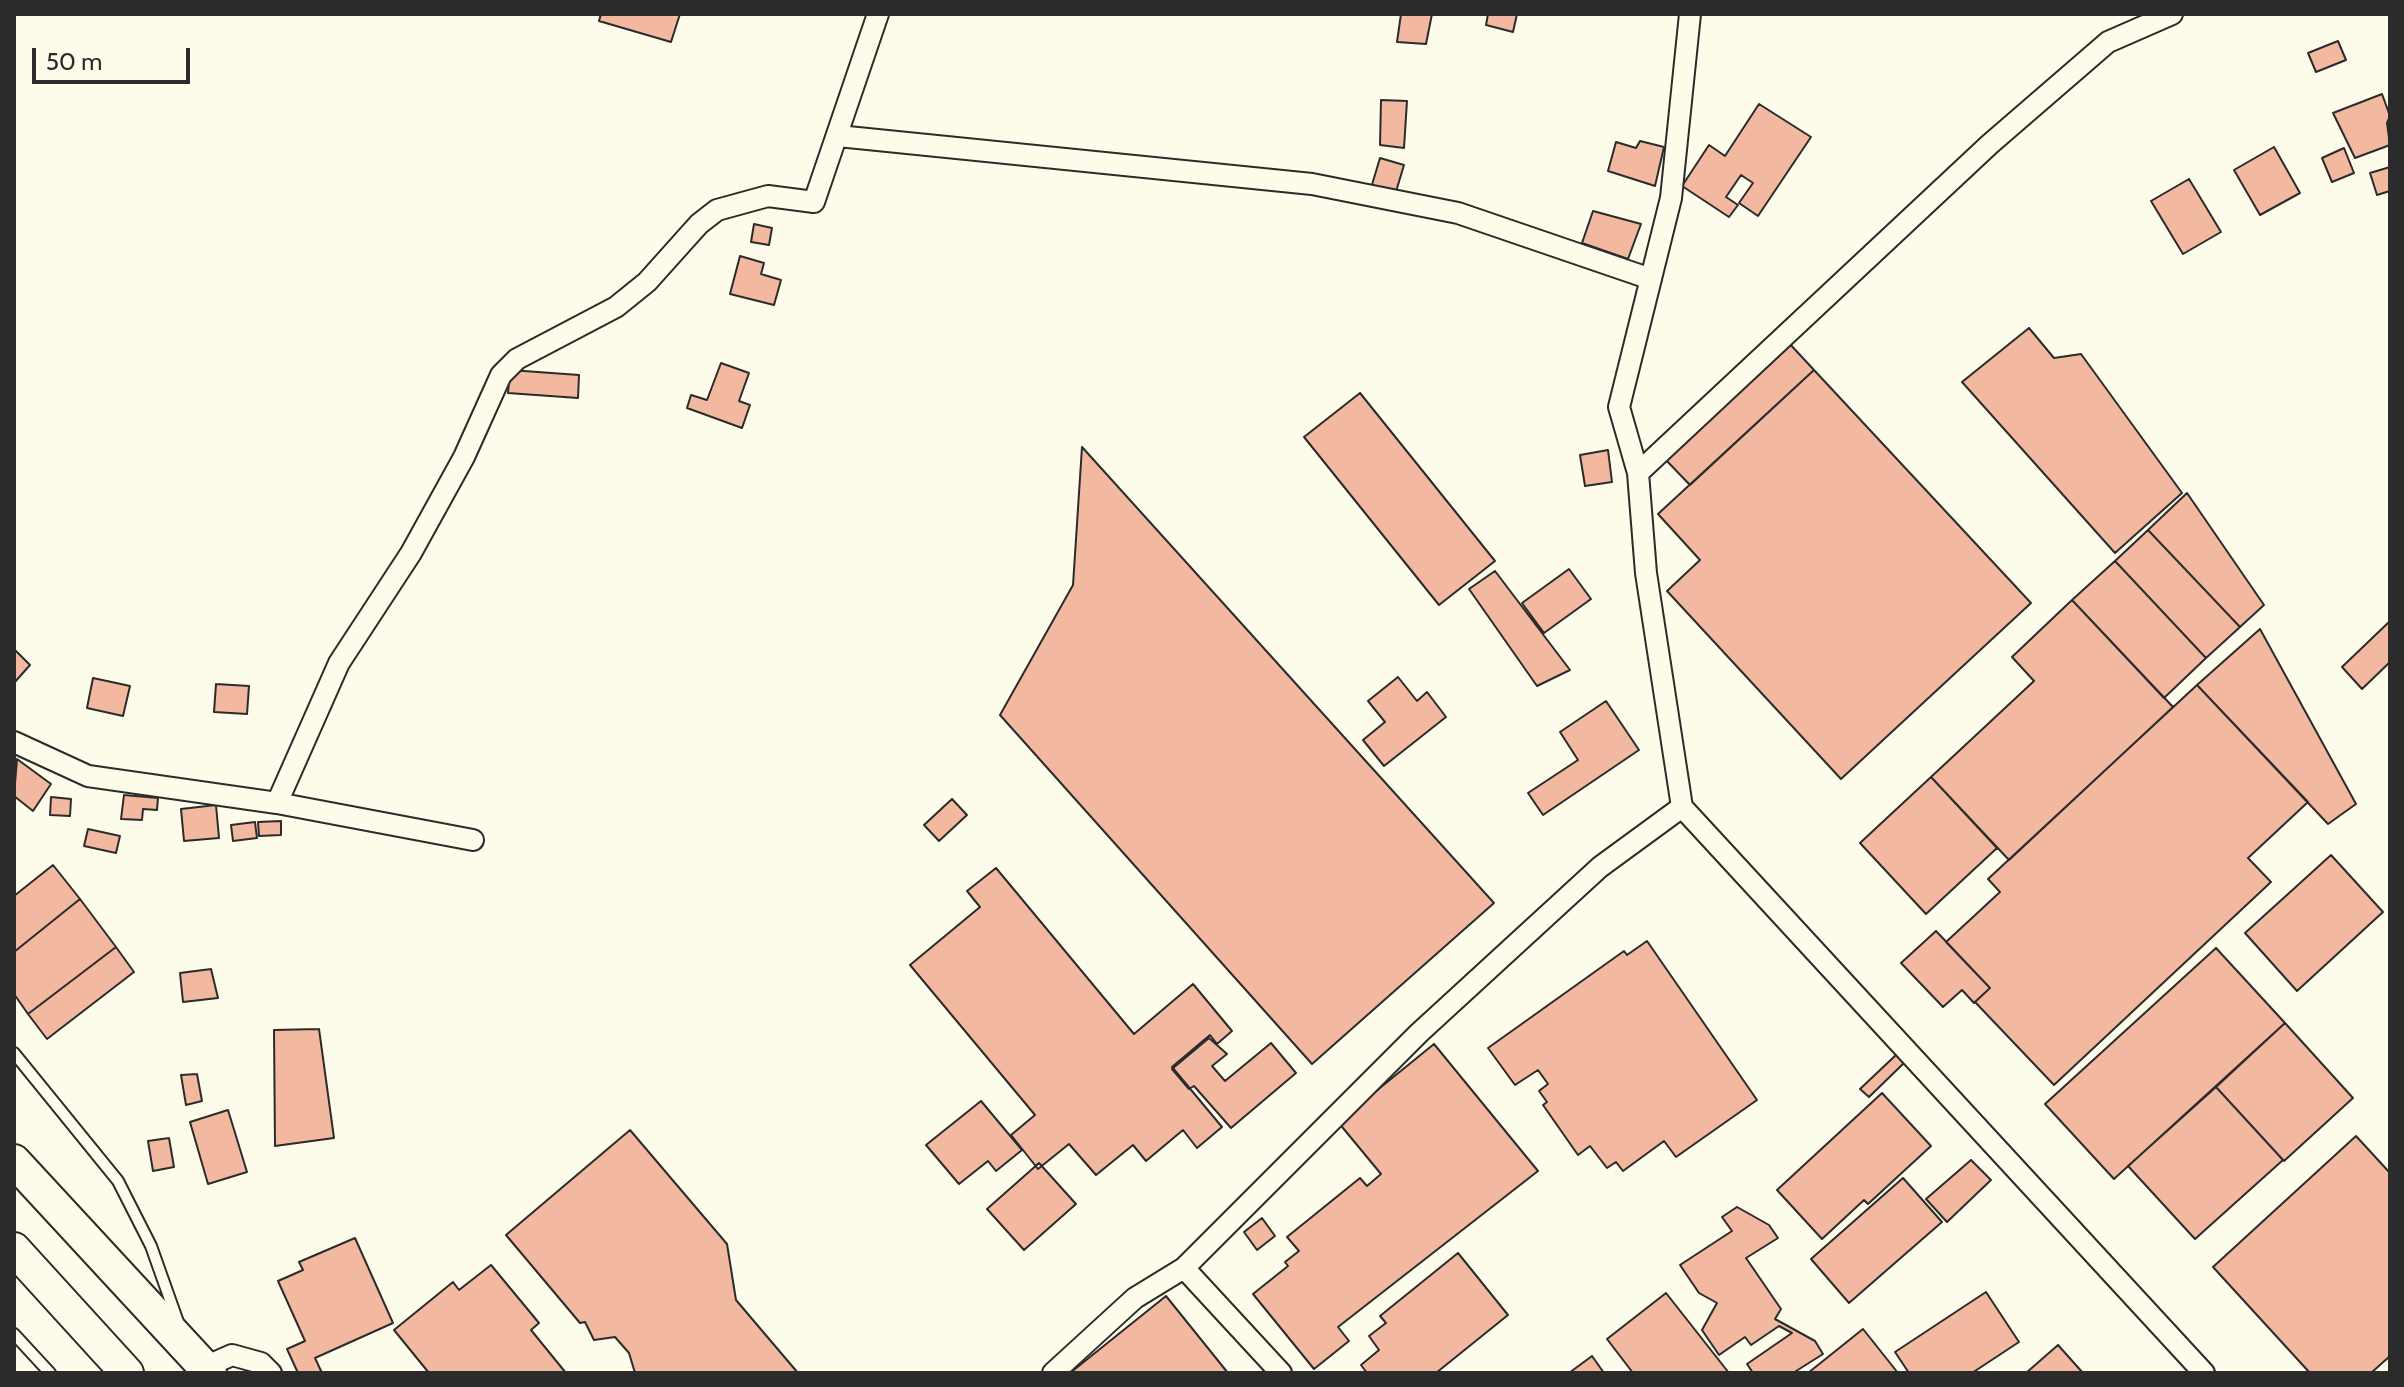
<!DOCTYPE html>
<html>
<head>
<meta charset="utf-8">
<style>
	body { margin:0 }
	#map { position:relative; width:2404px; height:1387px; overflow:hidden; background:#fdfbea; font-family:Cabin,sans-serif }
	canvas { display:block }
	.frame { position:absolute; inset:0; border:16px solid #2b2b2b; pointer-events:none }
	.scale { position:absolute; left:32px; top:48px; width:158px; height:36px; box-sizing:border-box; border:4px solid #2b2b2b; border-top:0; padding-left:10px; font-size:24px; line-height:28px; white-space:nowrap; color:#2b2b2b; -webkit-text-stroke:6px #fdfbea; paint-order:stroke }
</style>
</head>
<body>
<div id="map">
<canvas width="2404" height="1387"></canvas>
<div class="frame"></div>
<div class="scale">50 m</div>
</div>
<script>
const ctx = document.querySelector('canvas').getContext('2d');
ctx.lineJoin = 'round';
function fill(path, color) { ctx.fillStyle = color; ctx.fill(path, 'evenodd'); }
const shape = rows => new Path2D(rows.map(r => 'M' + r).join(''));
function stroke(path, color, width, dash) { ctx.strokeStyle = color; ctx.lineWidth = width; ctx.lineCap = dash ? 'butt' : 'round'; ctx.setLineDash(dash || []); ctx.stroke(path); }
const building = shape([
	[601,14,680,14,671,42,599,21,601,14],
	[1401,14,1432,14,1426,44,1397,42,1401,14],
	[1488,14,1517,14,1513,32,1486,25,1488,14],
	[2338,41,2346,60,2316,72,2308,53,2338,41],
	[2382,94,2390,116,2387,123,2390,145,2355,158,2333,113,2382,94],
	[1381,100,1407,101,1404,148,1380,145,1381,100],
	[1759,104,1811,137,1758,216,1739,203,1753,183,1741,175,1726,197,1738,205,1729,217,1682,186,1709,145,1725,156,1759,104],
	[1640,141,1664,147,1655,186,1608,171,1616,142,1636,148,1640,141],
	[2274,147,2300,193,2260,215,2234,170,2274,147],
	[2344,148,2354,173,2332,182,2322,158,2344,148],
	[1380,158,1404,165,1392,205,1368,198,1380,158],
	[2390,167,2390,191,2377,195,2370,173,2390,167],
	[2189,179,2221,232,2183,254,2151,201,2189,179],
	[1593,211,1641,224,1628,259,1582,243,1593,211],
	[754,224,772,228,769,245,751,242,754,224],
	[740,256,764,263,761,274,781,280,774,305,730,294,740,256],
	[2029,328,2054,358,2081,354,2182,493,2115,553,1962,382,2029,328],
	[1788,342,1814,370,1690,485,1663,457,1788,342],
	[721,363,749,373,739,401,750,405,742,428,687,408,691,395,707,400,721,363],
	[510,370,579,375,578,398,508,393,510,370],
	[1814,370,2031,603,1841,779,1667,591,1700,560,1658,514,1814,370],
	[1360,393,1495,561,1439,605,1304,437,1360,393],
	[1082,447,1494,903,1312,1064,1000,715,1073,585,1082,447],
	[1608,450,1612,482,1585,486,1580,455,1608,450],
	[2187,493,2264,605,2240,627,2148,530,2187,493],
	[2148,530,2240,627,2206,658,2115,561,2148,530],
	[2115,561,2206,658,2164,698,2072,600,2115,561],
	[1569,569,1591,599,1544,633,1522,603,1569,569],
	[1495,571,1570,670,1537,686,1469,589,1495,571],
	[2072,600,2173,707,2009,860,1931,777,2034,681,2012,657,2072,600],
	[2390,621,2390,662,2362,689,2342,667,2390,621],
	[2260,629,2356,804,2328,824,2197,685,2260,629],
	[14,649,30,665,14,683,14,649],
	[1398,677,1417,701,1427,692,1446,717,1384,766,1363,740,1385,722,1368,701,1398,677],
	[93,678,130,686,123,716,87,708,93,678],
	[216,684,249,686,247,714,214,712,216,684],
	[2197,685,2308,802,2248,858,2271,882,2054,1085,1975,1002,1990,988,1946,942,2000,892,1988,879,2197,685],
	[1606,701,1639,750,1543,815,1528,793,1578,760,1560,732,1606,701],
	[17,759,51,784,33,811,14,796,17,759],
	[1931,777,1997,848,1926,914,1860,843,1931,777],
	[124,795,158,798,157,810,143,809,142,820,121,819,124,795],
	[51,797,71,799,70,816,50,815,51,797],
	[952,799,967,815,939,841,924,825,952,799],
	[216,805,219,838,184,841,181,809,216,805],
	[281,821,281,835,259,836,258,822,281,821],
	[255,822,257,838,233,841,231,825,255,822],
	[88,829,120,836,116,853,84,846,88,829],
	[2331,855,2383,912,2297,991,2245,933,2331,855],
	[53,865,80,899,14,952,14,896,53,865],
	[996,868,1134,1034,1193,984,1232,1031,1217,1044,1210,1035,1172,1067,1222,1127,1197,1148,1183,1130,1146,1161,1133,1145,1096,1175,1069,1144,1038,1169,1011,1135,1035,1115,910,965,980,907,967,891,996,868],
	[80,899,116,947,28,1014,14,994,14,952,80,899],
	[1936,931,1990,988,1974,1003,1962,990,1943,1007,1901,963,1936,931],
	[1647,941,1757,1100,1676,1157,1664,1141,1623,1171,1616,1162,1607,1168,1590,1146,1578,1155,1543,1105,1547,1102,1539,1091,1548,1084,1538,1070,1515,1085,1488,1048,1624,951,1627,955,1647,941],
	[116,947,134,972,47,1039,28,1014,116,947],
	[2216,948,2285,1023,2114,1179,2045,1104,2216,948],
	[211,969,218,998,183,1002,180,973,211,969],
	[2285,1023,2353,1098,2284,1161,2216,1087,2285,1023],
	[319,1029,334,1138,275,1146,274,1030,319,1029],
	[1209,1038,1227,1054,1212,1066,1225,1081,1271,1043,1296,1073,1231,1128,1194,1086,1189,1089,1172,1069,1209,1038],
	[1434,1044,1538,1171,1338,1327,1349,1341,1314,1369,1253,1294,1288,1266,1285,1262,1299,1251,1287,1237,1360,1178,1367,1186,1381,1174,1338,1122,1434,1044],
	[1897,1054,1905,1062,1869,1097,1860,1089,1897,1054],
	[197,1074,202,1101,186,1105,181,1075,197,1074],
	[2216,1087,2283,1160,2195,1239,2128,1166,2216,1087],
	[1882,1093,1931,1146,1868,1204,1864,1200,1822,1239,1777,1190,1882,1093],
	[981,1101,1022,1150,996,1171,988,1161,959,1184,926,1145,981,1101],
	[228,1110,247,1172,208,1184,190,1122,228,1110],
	[630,1130,727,1244,736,1300,798,1373,635,1373,629,1353,615,1337,594,1340,585,1322,580,1323,506,1235,630,1130],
	[2356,1136,2390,1173,2390,1356,2371,1373,2310,1373,2213,1267,2356,1136],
	[169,1138,174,1167,153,1171,148,1141,169,1138],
	[1971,1160,1991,1180,1947,1222,1926,1199,1971,1160],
	[1039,1163,1076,1204,1024,1250,987,1209,1039,1163],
	[1903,1178,1942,1222,1849,1303,1811,1259,1903,1178],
	[1737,1207,1769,1225,1778,1238,1746,1258,1781,1309,1775,1319,1815,1341,1823,1354,1793,1373,1753,1373,1747,1364,1792,1333,1779,1326,1751,1345,1745,1337,1719,1355,1702,1330,1717,1303,1699,1293,1680,1265,1732,1231,1722,1217,1737,1207],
	[1262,1218,1275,1236,1257,1250,1244,1232,1262,1218],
	[355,1238,393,1323,315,1358,322,1373,298,1373,287,1349,305,1341,278,1281,303,1270,299,1262,355,1238],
	[1458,1253,1508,1315,1436,1373,1367,1373,1361,1365,1379,1350,1369,1336,1386,1323,1380,1316,1458,1253],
	[491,1265,539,1323,531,1330,566,1373,429,1373,394,1330,453,1282,459,1290,491,1265],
	[1986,1292,2019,1342,1972,1373,1909,1373,1895,1352,1986,1292],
	[1666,1293,1729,1373,1633,1373,1607,1339,1666,1293],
	[1166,1296,1228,1373,1070,1373,1166,1296],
	[1863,1329,1898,1373,1808,1373,1863,1329],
	[2058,1345,2083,1373,2026,1373,2058,1345],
	[1592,1356,1604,1373,1569,1373,1592,1356]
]);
fill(building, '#f2b8a0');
stroke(building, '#2b2b2b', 2);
const service = shape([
	[14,1053,118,1181,151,1246,178,1322],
	[14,1334,50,1373]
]);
const minor = shape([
	[838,136,1312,184,1458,213,1651,279],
	[1638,473,1990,144,2108,42,2172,14],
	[14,742,88,776,277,803,473,840],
	[277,803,339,663,411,553,464,457,501,375,517,359,616,307,647,282,699,224,717,210,768,196,814,202,878,14],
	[1682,807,2204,1373],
	[1184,1268,1281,1373],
	[205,1367,232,1355,261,1363,271,1373],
	[1053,1373,1135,1298,1184,1268,1419,1033,1600,867,1682,807,1646,573,1638,473,1619,407,1671,198,1690,14]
]);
const trunk = shape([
	[14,1161,210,1373],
	[14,1249,127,1373]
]);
stroke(service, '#2b2b2b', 14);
stroke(minor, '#2b2b2b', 24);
stroke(trunk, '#2b2b2b', 36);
stroke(service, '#fdfbea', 10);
stroke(minor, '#fdfbea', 20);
stroke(trunk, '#fdfbea', 32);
</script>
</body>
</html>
